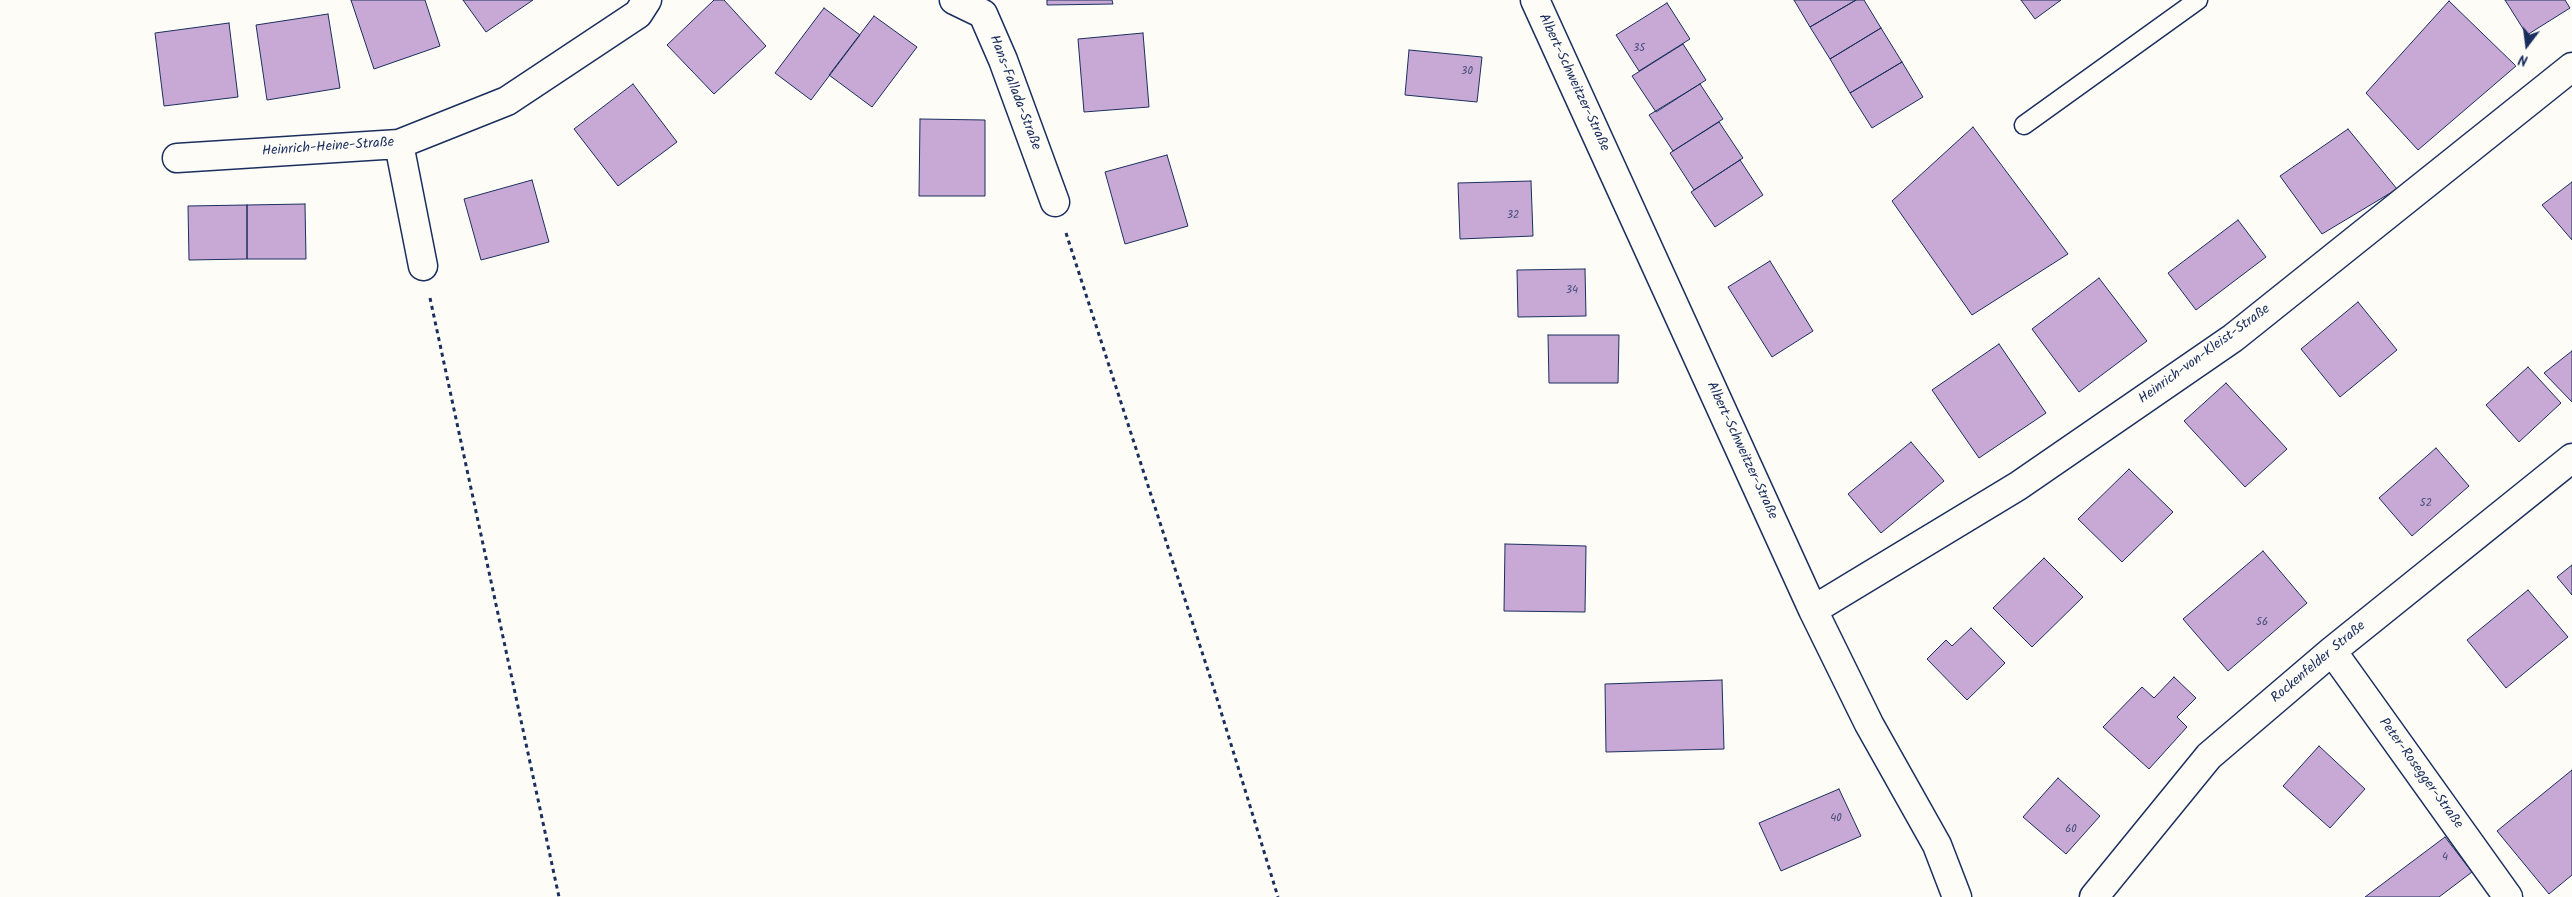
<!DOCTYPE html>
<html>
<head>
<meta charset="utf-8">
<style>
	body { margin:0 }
	#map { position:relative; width:2572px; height:897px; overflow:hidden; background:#fdfcf7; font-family:Kalam,sans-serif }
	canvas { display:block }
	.north { position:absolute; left:2502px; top:20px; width:50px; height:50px; -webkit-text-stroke:4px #fdfcf7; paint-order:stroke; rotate:195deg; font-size:14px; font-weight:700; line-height:20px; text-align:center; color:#1b2f5e }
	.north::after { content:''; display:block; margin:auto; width:18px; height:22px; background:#1b2f5e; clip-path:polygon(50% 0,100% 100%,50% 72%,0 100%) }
</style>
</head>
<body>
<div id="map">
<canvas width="2572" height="897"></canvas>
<div class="north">N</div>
</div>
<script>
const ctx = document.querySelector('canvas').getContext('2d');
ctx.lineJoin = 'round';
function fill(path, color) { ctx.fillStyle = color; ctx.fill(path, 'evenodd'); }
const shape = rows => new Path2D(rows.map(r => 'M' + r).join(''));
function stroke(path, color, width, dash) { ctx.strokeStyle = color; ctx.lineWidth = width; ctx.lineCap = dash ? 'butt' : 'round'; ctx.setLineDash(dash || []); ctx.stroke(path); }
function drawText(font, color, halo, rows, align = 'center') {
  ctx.font = font + ' Kalam,sans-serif'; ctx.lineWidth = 5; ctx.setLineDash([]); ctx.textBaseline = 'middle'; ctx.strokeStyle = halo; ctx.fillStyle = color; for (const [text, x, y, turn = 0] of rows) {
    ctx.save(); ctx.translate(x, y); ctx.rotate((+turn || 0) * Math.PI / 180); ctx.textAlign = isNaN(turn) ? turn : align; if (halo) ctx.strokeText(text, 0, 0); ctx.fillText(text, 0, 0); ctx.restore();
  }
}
const building = shape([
	[351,0,425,0,440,46,374,69,351,0],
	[463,0,533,0,486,32,463,0],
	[714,0,724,0,766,46,714,94,667,45,714,0],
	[1047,0,1112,0,1113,4,1047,5,1047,0],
	[1794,0,1856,0,1810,27,1794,0],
	[1856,0,1864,0,1881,28,1830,59,1810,27,1856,0],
	[2021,0,2061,0,2035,19,2021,0],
	[2505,0,2565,0,2570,8,2527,35,2505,0],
	[2449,1,2516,66,2418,150,2366,93,2449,1],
	[1667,3,1690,39,1639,71,1616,35,1667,3],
	[824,8,860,35,811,100,775,73,824,8],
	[328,14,340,88,267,100,256,25,328,14],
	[874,16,917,47,872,107,829,75,874,16],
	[229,23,238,97,164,106,155,33,229,23],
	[1881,28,1902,62,1850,93,1830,59,1881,28],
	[1143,33,1149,107,1084,112,1078,39,1143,33],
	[1683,44,1706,80,1656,112,1632,76,1683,44],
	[1409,50,1482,57,1477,102,1405,95,1409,50],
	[1902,62,1923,97,1872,128,1850,93,1902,62],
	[633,84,677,142,618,186,574,129,633,84],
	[1700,84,1723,119,1673,151,1649,115,1700,84],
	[920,119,985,120,985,196,919,196,920,119],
	[1719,122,1743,158,1694,190,1670,153,1719,122],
	[1973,127,2068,254,1972,315,1892,201,1973,127],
	[2348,129,2397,189,2322,234,2280,176,2348,129],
	[1167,155,1188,226,1125,244,1105,172,1167,155],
	[1740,160,1763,195,1715,227,1691,192,1740,160],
	[532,180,549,242,481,260,464,199,532,180],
	[1531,181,1533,236,1460,239,1458,183,1531,181],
	[2572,182,2572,240,2542,205,2572,182],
	[305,204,306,259,247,259,247,205,305,204],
	[247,205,247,259,189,260,188,206,247,205],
	[2238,220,2266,257,2196,310,2168,273,2238,220],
	[1770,261,1813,331,1772,357,1728,287,1770,261],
	[1585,269,1586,316,1518,317,1517,270,1585,269],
	[2099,278,2147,341,2079,392,2032,329,2099,278],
	[2358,302,2397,350,2340,397,2301,349,2358,302],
	[1548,335,1619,335,1618,383,1549,383,1548,335],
	[1999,344,2046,413,1979,458,1932,390,1999,344],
	[2572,351,2572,402,2544,373,2572,351],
	[2528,367,2561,403,2519,442,2486,405,2528,367],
	[2226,383,2287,449,2245,487,2184,421,2226,383],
	[1911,442,1944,481,1881,533,1848,494,1911,442],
	[2436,448,2469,486,2412,536,2379,498,2436,448],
	[2129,469,2173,512,2122,562,2078,519,2129,469],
	[1505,544,1586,546,1585,612,1504,611,1505,544],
	[2263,551,2307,603,2228,671,2183,619,2263,551],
	[2044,558,2083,597,2032,647,1993,608,2044,558],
	[2572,565,2572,595,2557,577,2572,565],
	[2528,590,2568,637,2506,688,2467,640,2528,590],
	[1971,628,2005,663,1967,700,1927,659,1946,640,1952,646,1971,628],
	[2174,677,2196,698,2177,717,2187,727,2149,769,2103,727,2142,687,2154,698,2174,677],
	[1722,680,1724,749,1606,752,1605,684,1722,680],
	[2319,746,2365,789,2330,828,2283,786,2319,746],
	[2572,770,2572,875,2549,894,2497,831,2572,770],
	[2058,778,2100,816,2066,854,2023,817,2058,778],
	[1839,789,1861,836,1781,871,1759,823,1839,789],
	[2445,837,2472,872,2439,897,2365,897,2445,837]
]);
fill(building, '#c8a9d5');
stroke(building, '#1b2f5e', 1);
const service = shape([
	[2024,125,2198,0]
]);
const minor = shape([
	[954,0,983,14,1003,60,1055,202],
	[1535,0,1813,610,1869,724,1937,845,1957,897],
	[399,144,423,266],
	[177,158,399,144,507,101,638,14,647,0],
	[1813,610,2018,486,2233,338,2572,67],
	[2332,651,2508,897],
	[2094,897,2209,756,2332,651,2572,458]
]);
stroke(service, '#1b2f5e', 21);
stroke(minor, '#1b2f5e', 31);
stroke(shape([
	[1066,233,1214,689,1278,897],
	[430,298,559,897]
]), '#1b2f5e', 3, [4, 4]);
stroke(service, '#fdfcf7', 18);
stroke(minor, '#fdfcf7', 28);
drawText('11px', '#464e7c', null, [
	["35",1639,49],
	["30",1467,72],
	["32",1513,216],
	["34",1572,291],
	["52",2426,504],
	["56",2262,623],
	["40",1836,819],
	["60",2071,830],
	["4",2445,858]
]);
drawText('14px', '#1b2f5e', '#fdfcf7', [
	["Albert-Schweitzer-Straße",1573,83,65],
	["Hans-Fallada-Straße",1014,93,69],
	["Heinrich-Heine-Straße",328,148,-4],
	["Heinrich-von-Kleist-Straße",2205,355,-36],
	["Albert-Schweitzer-Straße",1741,451,65],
	["Rockenfelder Straße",2319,663,-40],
	["Peter-Rosegger-Straße",2420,774,54]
]);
</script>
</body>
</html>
